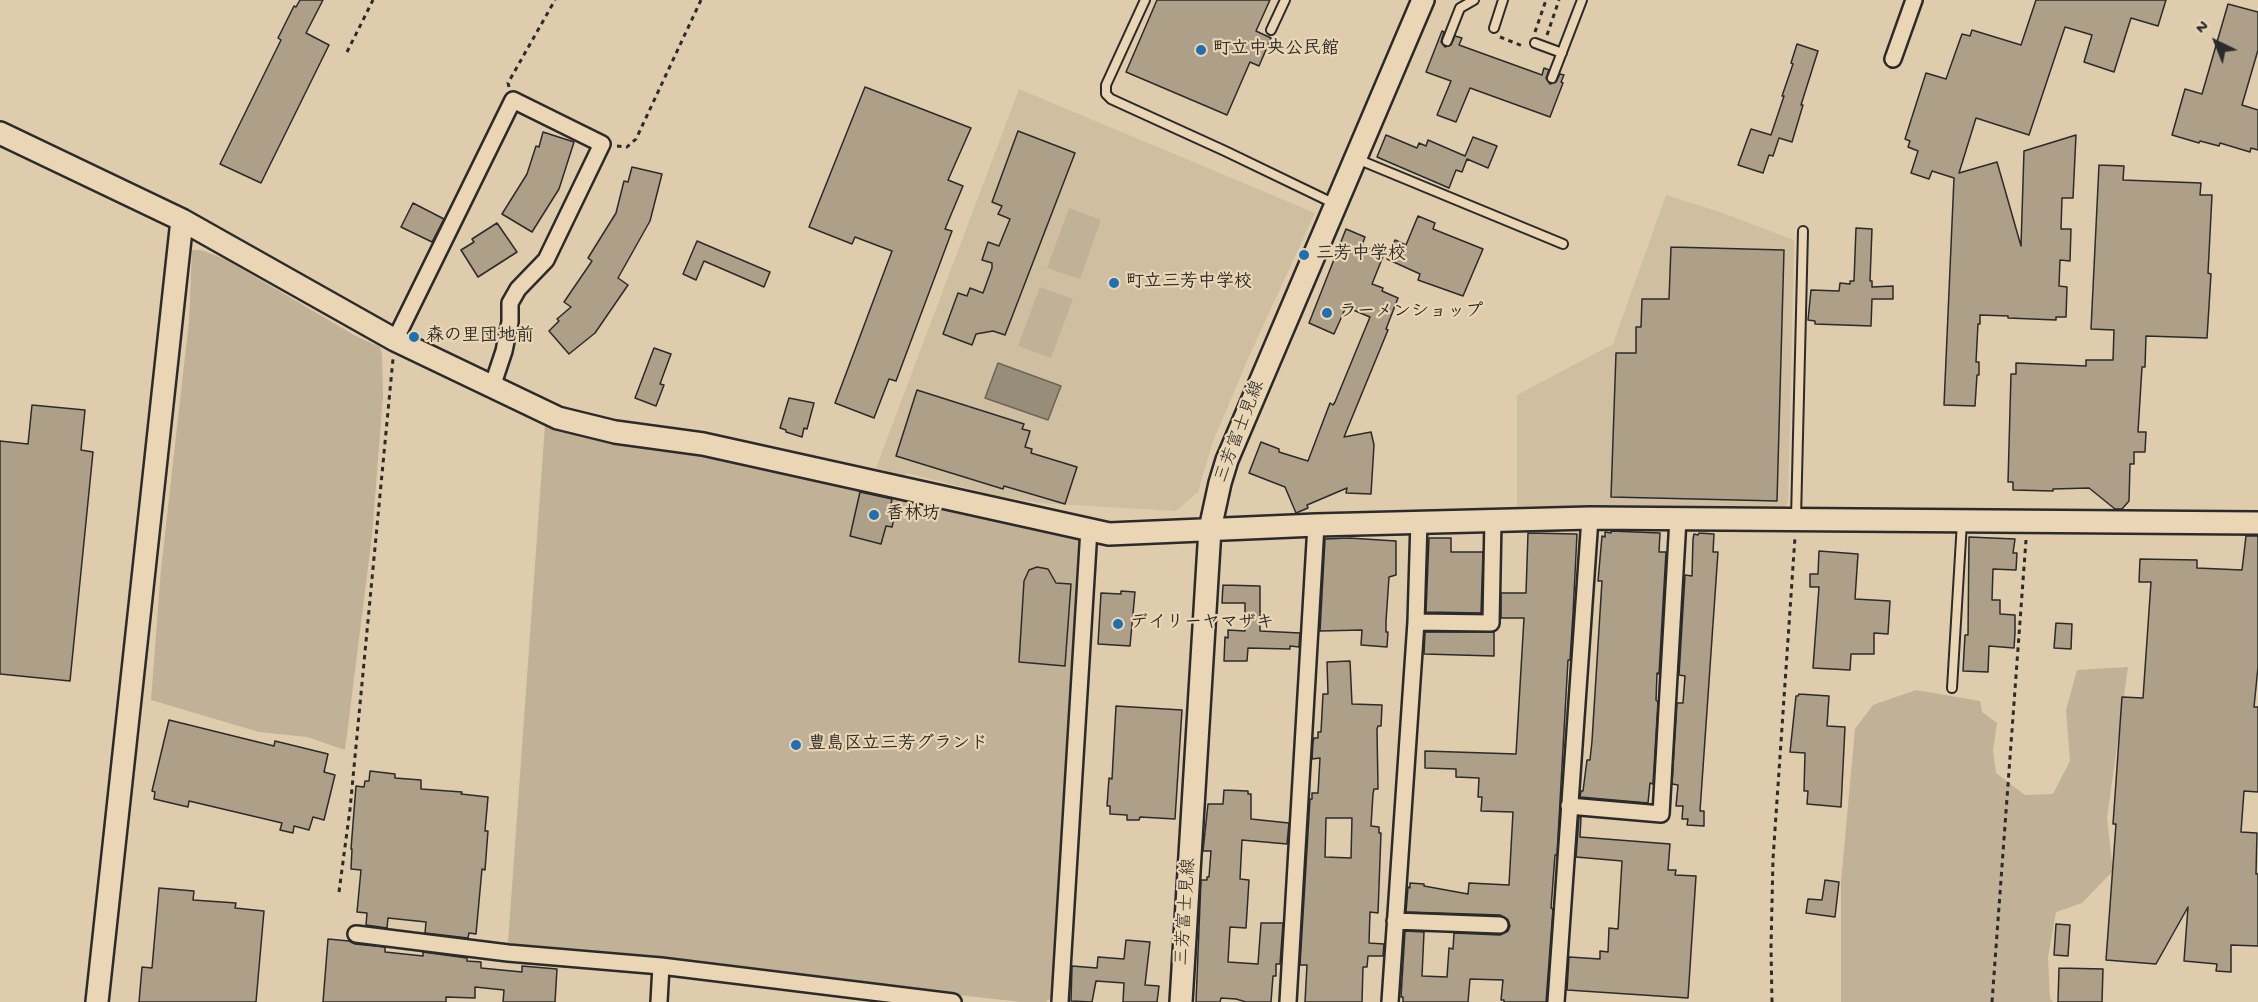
<!DOCTYPE html>
<html>
<head>
<meta charset="utf-8">
<style>
	body { margin:0 }
	#map { position:relative; width:2258px; height:1002px; overflow:hidden; background:#dfccac; font-family:"Gochi Hand",sans-serif }
	canvas { display:block }
	.north { position:absolute; left:2186px; top:12px; width:60px; height:60px; -webkit-text-stroke:4px #ead6b4; paint-order:stroke; rotate:317deg; font-size:16px; font-weight:700; line-height:24px; text-align:center; color:#2b2b2b }
	.north::after { content:''; display:block; margin:auto; width:21px; height:27px; background:#2b2b2b; clip-path:polygon(50% 0,100% 100%,50% 72%,0 100%) }
</style>
</head>
<body>
<div id="map">
<canvas width="2258" height="1002"></canvas>
<div class="north">N</div>
</div>
<script>
const ctx = document.querySelector('canvas').getContext('2d');
ctx.lineJoin = 'round';
function fill(path, color) { ctx.fillStyle = color; ctx.fill(path, 'evenodd'); }
const shape = rows => new Path2D(rows.map(r => 'M' + r).join(''));
function stroke(path, color, width, dash) { ctx.strokeStyle = color; ctx.lineWidth = width; ctx.lineCap = dash ? 'butt' : 'round'; ctx.setLineDash(dash || []); ctx.stroke(path); }
function drawText(font, color, halo, rows, align = 'center') {
  ctx.font = font + ' "Gochi Hand","Klee One",sans-serif'; ctx.lineWidth = 4.5; ctx.setLineDash([]); ctx.textBaseline = 'middle'; ctx.strokeStyle = halo; ctx.fillStyle = color; for (const [text, x, y, turn = 0] of rows) {
    ctx.save(); ctx.translate(x, y); ctx.rotate((+turn || 0) * Math.PI / 180); ctx.textAlign = isNaN(turn) ? turn : align; if (halo) ctx.strokeText(text, 0, 0); ctx.fillText(text, 0, 0); ctx.restore();
  }
}
fill(shape([
	[1019,89,1315,213,1250,354,1212,444,1198,492,1176,511,1040,503,999,496,906,473,905,476,876,468],
	[1666,195,1720,212,1794,240,1788,502,1782,510,1517,506,1517,395,1613,344]
]), '#d0bea1');
fill(shape([
	[1069,208,1101,220,1080,279,1047,268],
	[192,250,201,250,225,259,354,335,380,347,382,354,383,396,372,536,345,750,307,737,259,732,151,700,161,569,189,321],
	[1040,287,1073,299,1051,358,1018,346],
	[545,425,599,441,665,452,702,455,761,467,839,486,1076,537,1083,546,1055,994,1046,1002,1022,1002,793,977,508,943],
	[2128,667,2107,818,2113,871,2082,903,2056,912,2048,957,2050,998,2053,1002,1841,1002,1841,882,1855,729,1873,705,1916,690,1980,701,1982,712,1997,723,1993,750,1996,773,2025,795,2053,794,2070,761,2066,710,2077,670]
]), '#c1b196');
const water = shape([
	[998,363,1061,386,1048,420,985,398,998,363]
]);
fill(water, '#988d78');
stroke(water, '#6c6659', 1.5);
const building = shape([
	[300,0,323,0,306,33,329,45,261,183,220,164,281,40,278,38,294,6,296,7,300,0],
	[1157,0,1270,0,1256,31,1271,38,1259,66,1250,62,1227,115,1126,72,1157,0],
	[2036,0,2166,0,2158,26,2131,18,2114,72,2084,62,2092,35,2065,27,2029,135,1976,118,1959,173,1997,162,2021,246,2024,151,2076,135,2073,198,2062,198,2061,229,2071,229,2070,261,2060,260,2059,286,2067,287,2066,317,2056,317,2056,320,2008,318,2008,316,1980,315,1980,324,1978,324,1976,362,1979,362,1979,375,1977,375,1975,406,1944,405,1954,178,1932,171,1929,179,1911,173,1918,151,1908,147,1910,141,1905,139,1926,73,1946,79,1962,34,1970,36,1972,30,2021,45,2036,0],
	[2228,4,2258,12,2258,50,2242,105,2258,110,2258,150,2251,148,2250,152,2220,143,2219,146,2200,141,2199,143,2172,135,2185,89,2202,94,2228,4],
	[1442,31,1444,32,1441,42,1445,47,1451,45,1455,36,1462,38,1459,45,1542,75,1544,68,1549,70,1546,78,1550,84,1556,82,1560,74,1564,75,1561,82,1563,83,1550,117,1470,88,1456,122,1437,115,1451,81,1426,72,1442,31],
	[1797,44,1818,51,1801,105,1803,105,1792,142,1779,138,1773,156,1769,155,1763,173,1738,165,1751,129,1771,135,1784,96,1782,96,1793,64,1791,63,1797,44],
	[865,87,971,128,948,180,963,186,945,229,952,231,896,381,889,379,874,418,835,403,892,251,855,237,852,244,809,227,865,87],
	[1018,131,1075,153,1005,335,993,331,976,334,972,345,943,334,958,293,967,296,970,288,983,293,992,268,992,263,982,260,988,242,999,246,1010,219,998,214,1002,206,992,202,1018,131],
	[543,132,574,142,559,189,532,232,502,214,527,174,536,146,539,147,543,132],
	[1386,135,1417,148,1419,143,1426,146,1428,140,1465,156,1473,137,1497,146,1488,168,1467,159,1462,172,1456,170,1449,188,1377,157,1386,135],
	[2099,165,2124,166,2123,180,2201,183,2200,195,2212,195,2208,273,2211,274,2207,338,2146,336,2145,367,2142,367,2138,432,2146,432,2145,452,2134,452,2134,464,2130,464,2129,501,2122,509,2115,509,2089,488,2053,489,2053,491,2013,490,2013,482,2008,482,2011,374,2016,374,2016,363,2086,366,2086,360,2113,360,2114,330,2091,329,2099,165],
	[632,167,662,174,650,221,618,278,628,285,595,333,569,354,549,331,559,321,557,319,571,307,564,302,592,261,588,258,616,213,624,181,628,182,632,167],
	[413,203,444,219,432,242,401,227,413,203],
	[1418,216,1435,223,1433,229,1483,249,1463,296,1418,280,1420,274,1387,259,1395,240,1406,245,1418,216],
	[497,223,517,252,478,277,461,250,474,242,472,239,497,223],
	[1856,228,1872,229,1870,281,1872,281,1872,287,1893,286,1893,299,1872,299,1871,326,1815,324,1815,321,1808,320,1811,290,1839,291,1840,283,1850,284,1850,281,1854,281,1856,228],
	[1346,229,1365,237,1362,245,1384,254,1372,284,1383,288,1382,291,1398,298,1386,329,1388,330,1344,437,1371,432,1374,445,1371,494,1346,493,1347,488,1307,505,1308,508,1296,513,1285,487,1249,473,1261,442,1279,449,1279,452,1308,461,1330,403,1333,405,1335,402,1370,317,1346,307,1334,334,1309,323,1346,229],
	[697,241,770,272,764,287,704,261,696,280,683,274,697,241],
	[1671,247,1784,250,1777,501,1611,497,1616,353,1636,353,1636,327,1641,327,1642,299,1669,299,1671,247],
	[654,348,671,354,660,384,664,385,656,406,635,398,654,348],
	[917,390,1024,424,1022,429,1030,431,1025,447,1032,449,1031,453,1077,467,1065,504,1004,486,1003,489,896,456,917,390],
	[789,398,814,403,807,429,804,428,802,437,786,432,786,430,780,428,789,398],
	[32,405,85,410,81,450,93,452,70,681,0,674,0,441,28,444,32,405],
	[860,492,892,499,889,513,895,514,892,527,886,526,881,544,850,536,860,492],
	[1611,531,1660,533,1659,552,1666,552,1659,674,1657,673,1656,700,1658,702,1653,784,1650,783,1648,803,1580,797,1581,791,1583,791,1587,760,1590,760,1592,741,1602,581,1598,581,1602,536,1605,537,1605,532,1611,533,1611,531],
	[1528,533,1577,534,1573,614,1570,660,1568,660,1557,855,1555,855,1551,908,1553,909,1546,1002,1504,1002,1504,1000,1501,1000,1503,980,1470,979,1468,1002,1403,1002,1403,997,1401,997,1405,931,1424,932,1422,976,1447,977,1449,948,1453,949,1454,933,1500,935,1508,931,1510,926,1508,920,1500,915,1406,912,1408,887,1410,888,1410,883,1424,884,1424,886,1468,894,1469,883,1509,885,1513,812,1481,811,1482,797,1478,797,1479,778,1456,777,1456,769,1425,768,1425,751,1516,754,1524,618,1501,618,1501,593,1526,593,1528,533],
	[1699,533,1714,534,1713,552,1718,552,1700,811,1704,811,1704,826,1687,825,1688,819,1682,819,1683,806,1676,806,1678,785,1672,784,1677,703,1683,703,1685,676,1679,675,1685,575,1692,576,1693,539,1694,534,1698,535,1699,533],
	[2246,536,2258,536,2258,667,2254,707,2258,707,2258,792,2244,791,2241,832,2257,833,2256,874,2258,874,2258,946,2231,945,2231,972,2216,971,2217,964,2184,961,2188,907,2156,964,2106,960,2116,824,2113,824,2122,697,2143,698,2151,582,2139,582,2140,559,2197,560,2197,568,2242,570,2246,536],
	[1969,537,2015,539,2013,553,2017,553,2016,570,1993,569,1992,600,2000,600,2000,614,2015,615,2015,633,2014,648,1989,646,1988,672,1963,671,1965,635,1968,635,1969,537],
	[1349,538,1396,541,1396,575,1389,577,1386,621,1386,632,1388,632,1387,647,1361,645,1362,630,1320,631,1325,539,1349,538],
	[1429,538,1451,538,1451,552,1483,552,1481,613,1426,612,1429,538],
	[1819,551,1858,554,1855,599,1890,601,1888,634,1874,633,1874,654,1851,654,1850,670,1813,668,1819,587,1810,587,1810,574,1818,574,1819,551],
	[1037,567,1048,569,1056,583,1071,584,1065,666,1019,662,1024,581,1029,570,1037,567],
	[1223,585,1260,586,1260,631,1300,633,1299,647,1290,646,1290,649,1248,648,1247,661,1224,661,1225,637,1228,638,1228,630,1245,631,1245,603,1222,603,1223,585],
	[1121,591,1135,592,1130,646,1098,644,1101,593,1121,594,1121,591],
	[2056,623,2072,624,2071,649,2054,648,2056,623],
	[1425,632,1494,632,1494,656,1424,654,1425,632],
	[1350,661,1352,704,1382,705,1381,726,1378,726,1377,729,1378,789,1374,789,1373,794,1371,826,1379,827,1379,833,1381,833,1378,913,1370,912,1369,943,1384,944,1383,956,1368,956,1367,967,1363,967,1362,1002,1305,1002,1307,965,1300,965,1310,799,1312,799,1312,793,1318,793,1320,758,1312,759,1313,742,1314,738,1318,738,1318,732,1321,732,1323,694,1328,694,1327,662,1350,661],
	[1326,818,1352,818,1351,858,1325,857,1326,818],
	[1799,694,1829,696,1827,726,1845,727,1841,807,1807,804,1808,791,1804,791,1805,753,1790,752,1796,696,1798,696,1799,694],
	[1116,706,1182,710,1175,819,1140,817,1139,820,1127,820,1127,815,1110,814,1110,806,1107,806,1109,778,1112,779,1116,706],
	[169,720,274,746,275,741,328,754,324,772,335,775,324,820,313,817,309,830,294,826,293,833,280,830,282,823,189,801,188,807,154,799,155,792,152,791,169,720],
	[370,771,395,774,395,778,421,780,421,789,462,792,461,794,488,797,485,831,488,831,485,870,482,869,476,934,469,933,468,938,425,933,426,922,388,918,387,928,366,925,367,913,357,912,361,870,351,869,352,849,351,849,356,786,364,787,365,781,369,781,370,771],
	[1224,790,1248,791,1248,794,1251,794,1251,819,1289,823,1287,844,1242,840,1240,879,1249,880,1246,928,1230,927,1228,962,1258,964,1261,923,1283,923,1280,964,1276,964,1276,976,1273,976,1271,1002,1246,1002,1236,999,1221,998,1220,1002,1196,1002,1201,880,1207,880,1207,877,1209,877,1211,851,1203,851,1208,804,1223,804,1224,790],
	[1579,817,1581,817,1580,837,1670,844,1668,870,1676,870,1675,875,1696,876,1688,998,1567,990,1569,957,1600,959,1600,951,1608,952,1609,928,1618,929,1622,861,1576,857,1579,817],
	[1825,880,1839,882,1835,917,1806,913,1808,899,1822,900,1825,880],
	[159,888,194,891,193,900,236,903,235,908,264,911,256,1002,139,1002,142,967,152,968,159,888],
	[2056,924,2070,925,2068,956,2054,955,2056,924],
	[328,939,349,941,355,944,385,947,385,952,423,956,423,952,467,958,467,961,481,962,481,968,522,972,522,966,557,969,555,1002,503,1002,504,990,475,987,475,998,446,997,446,1002,323,1002,328,939],
	[1126,940,1150,942,1145,985,1159,986,1157,1002,1123,1002,1124,983,1096,981,1092,1002,1071,1001,1072,966,1097,968,1098,957,1124,959,1126,940],
	[2059,968,2103,969,2102,1002,2058,1002,2059,968]
]);
fill(building, '#ad9f88');
stroke(building, '#2b2b2b', 1.5);
const lane = shape([
	[1145,0,1106,85,1106,94,1111,99,1225,151,1335,204],
	[1494,28,1503,0],
	[1271,30,1285,0],
	[1447,41,1460,8,1474,0],
	[1535,43,1562,53],
	[1552,78,1582,0],
	[1357,159,1563,244],
	[1796,518,1803,231],
	[1952,688,1962,522]
]);
const street = shape([
	[1893,59,1914,0],
	[395,340,513,100,602,144,546,260,518,289,510,303,510,322,504,351,492,387],
	[1416,622,1491,623,1493,519],
	[1569,806,1661,814,1678,519],
	[1395,921,1500,925],
	[356,934,508,953,661,966,953,1002],
	[659,1002,661,966],
	[1060,1002,1089,529],
	[1288,1002,1316,525],
	[1390,1002,1416,622,1419,521],
	[1556,1002,1590,518]
]);
const secondary = shape([
	[0,133,182,220,395,340,558,418,615,432,703,444,1109,534,1316,525,1590,518,2258,523],
	[97,1002,182,220],
	[1181,1002,1210,529,1220,483,1227,460,1423,0]
]);
stroke(lane, '#2b2b2b', 12);
stroke(street, '#2b2b2b', 20);
stroke(secondary, '#2b2b2b', 26);
stroke(shape([
	[1535,32,1546,0],
	[1547,35,1559,0],
	[1500,37,1525,47],
	[347,52,373,0],
	[509,87,508,83,555,0],
	[617,146,627,147,636,139,701,0],
	[339,892,350,809,393,359],
	[1772,1002,1771,947,1773,859,1795,537],
	[1992,1002,2026,540]
]), '#2b2b2b', 3, [4.5, 4.5]);
stroke(lane, '#ead6b4', 8);
stroke(street, '#ead6b4', 15);
stroke(secondary, '#ead6b4', 21);
for (const [x, y, r, color] of [
	[1201,50,6,"#1f6fb2"],
	[1304,255,6,"#1f6fb2"],
	[1114,283,6,"#1f6fb2"],
	[1327,313,6,"#1f6fb2"],
	[414,337,6,"#1f6fb2"],
	[874,515,6,"#1f6fb2"],
	[1118,624,6,"#1f6fb2"],
	[796,745,6,"#1f6fb2"]
]) { const dot = new Path2D(); dot.arc(x, y, r, 0, 2 * Math.PI); ctx.fillStyle = color; ctx.fill(dot); stroke(dot, '#ead6b4', 2); }
drawText('bold 18px', '#2b2b2b', '#ead6b4', [
	["町立中央公民館",1213,50],
	["三芳中学校",1316,255],
	["町立三芳中学校",1126,283],
	["ラーメンショップ",1339,313],
	["森の里団地前",426,337],
	["香林坊",886,515],
	["デイリーヤマザキ",1130,624],
	["豊島区立三芳グランド",808,745]
], 'left');
drawText('18px', '#2b2b2b', '#ead6b4', [
	["三芳富士見線",1241,432,-69],
	["三芳富士見線",1187,912,-86]
]);
</script>
</body>
</html>
